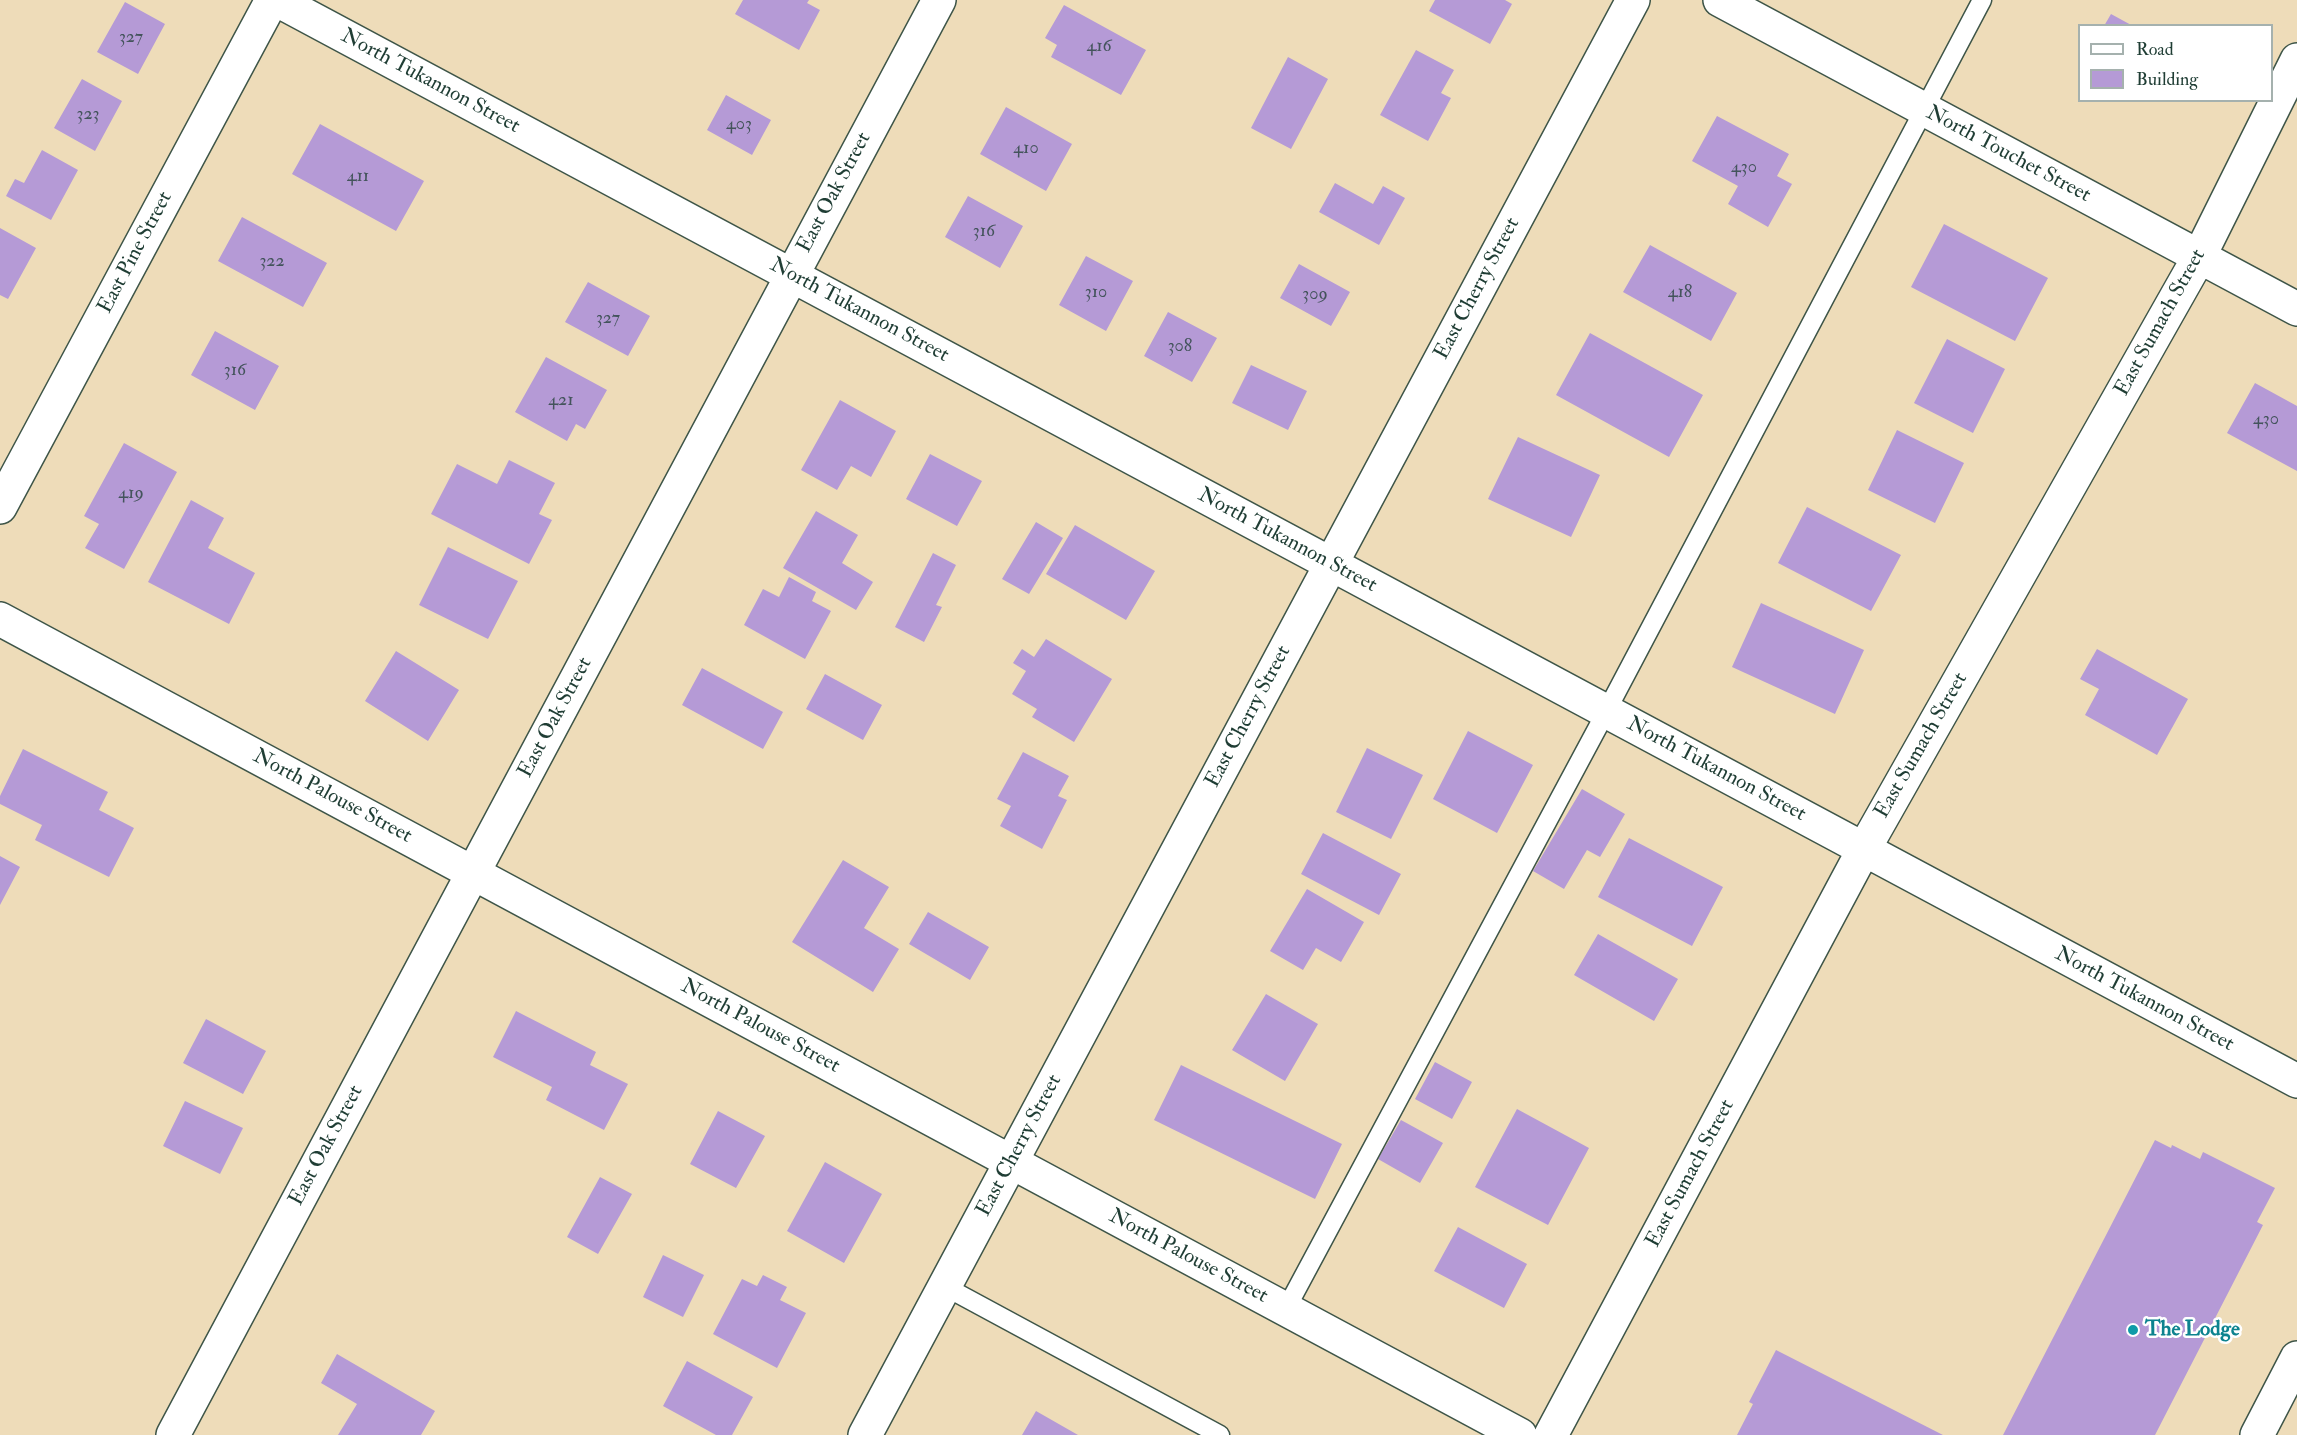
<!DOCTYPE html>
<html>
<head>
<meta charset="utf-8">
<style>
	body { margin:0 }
	#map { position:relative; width:2297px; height:1435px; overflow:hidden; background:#eedcb9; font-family:"IM FELL Double Pica",serif }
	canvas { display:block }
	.legend { position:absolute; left:2078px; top:24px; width:195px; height:78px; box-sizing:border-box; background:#fff; border:2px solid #a5b1ae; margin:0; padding:8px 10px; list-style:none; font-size:18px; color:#1f3d34 }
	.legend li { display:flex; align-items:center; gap:12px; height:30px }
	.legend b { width:30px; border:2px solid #a5b1ae }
</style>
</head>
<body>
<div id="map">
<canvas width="2297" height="1435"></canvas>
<ul class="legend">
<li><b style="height:8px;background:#fff"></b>Road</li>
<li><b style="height:16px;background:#b59ad6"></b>Building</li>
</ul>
</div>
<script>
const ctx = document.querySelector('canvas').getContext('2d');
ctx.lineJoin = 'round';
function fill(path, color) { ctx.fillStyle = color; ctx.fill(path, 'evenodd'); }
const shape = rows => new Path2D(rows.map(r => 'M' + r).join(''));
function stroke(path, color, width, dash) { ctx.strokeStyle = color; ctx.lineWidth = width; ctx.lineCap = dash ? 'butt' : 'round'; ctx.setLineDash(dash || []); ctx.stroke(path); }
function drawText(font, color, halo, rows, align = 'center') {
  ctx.font = font + ' "IM FELL Double Pica",serif'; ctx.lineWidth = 5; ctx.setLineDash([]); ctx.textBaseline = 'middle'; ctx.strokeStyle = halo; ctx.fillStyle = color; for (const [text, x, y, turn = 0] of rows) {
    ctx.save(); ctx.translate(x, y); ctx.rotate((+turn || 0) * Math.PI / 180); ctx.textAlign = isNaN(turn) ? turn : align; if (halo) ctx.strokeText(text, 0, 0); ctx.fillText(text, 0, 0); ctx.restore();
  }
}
fill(shape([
	[743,0,809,0,807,3,820,10,799,50,735,14],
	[1435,0,1505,0,1512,4,1490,44,1429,11],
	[125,2,165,24,138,74,97,52],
	[1064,5,1146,50,1121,95,1051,57,1057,45,1045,38],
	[2111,14,2133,26,2104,26],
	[1416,50,1454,70,1441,93,1451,98,1428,141,1380,115],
	[1288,57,1328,79,1291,149,1251,128],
	[82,79,122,101,95,151,54,128],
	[726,95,771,120,752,155,707,130],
	[1006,107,1072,144,1046,191,980,154],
	[1717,116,1789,154,1777,176,1792,184,1768,227,1728,204,1738,186,1692,161],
	[320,124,424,181,396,231,292,174],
	[42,150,78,170,51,220,6,196,15,179,24,183],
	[1335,183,1373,204,1383,186,1405,198,1379,245,1319,212],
	[968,196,1023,226,1000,268,945,237],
	[242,217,327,263,303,307,218,261],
	[1944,224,2048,278,2015,341,1911,287],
	[0,228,36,248,8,299,0,295],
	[1650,245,1737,293,1711,341,1623,292],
	[1086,256,1133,281,1106,331,1059,305],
	[1299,264,1350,292,1331,326,1280,298],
	[588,282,650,316,628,356,565,322],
	[1168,312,1217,338,1192,382,1144,356],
	[215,331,279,366,255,410,191,375],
	[1590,333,1703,395,1669,457,1556,395],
	[1947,339,2005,369,1973,433,1914,403],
	[546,357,607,390,585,429,576,424,567,441,515,412],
	[1251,365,1307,391,1288,430,1232,403],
	[2255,383,2297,406,2297,471,2227,433],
	[840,400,896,431,871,477,851,466,837,490,801,470],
	[1897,430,1964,463,1935,523,1868,490],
	[1518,437,1600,475,1571,537,1488,499],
	[124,443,177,472,124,569,85,548,99,524,84,516],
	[930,454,982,481,957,526,906,499],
	[509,460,555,483,539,514,552,520,529,564,431,514,457,464,497,484],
	[191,500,224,518,208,548,255,573,229,624,148,582],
	[1807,507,1901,555,1871,611,1778,563],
	[816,511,858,535,842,563,873,582,856,610,783,568],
	[1036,522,1063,538,1029,594,1002,579],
	[1075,525,1155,571,1126,620,1046,574],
	[448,547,518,581,488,639,419,605],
	[933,553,956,565,936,605,942,607,924,642,895,627],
	[789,577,816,592,812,601,831,611,805,659,744,625,763,589,779,597],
	[1761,603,1864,650,1835,714,1732,667],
	[1046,639,1112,679,1074,742,1032,717,1037,709,1012,694,1026,671,1013,663,1022,649,1034,657],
	[2097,649,2188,699,2157,755,2085,715,2099,689,2080,679],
	[396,651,459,690,428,741,365,701],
	[702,668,783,712,763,749,682,705],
	[825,674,882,705,863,740,806,709],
	[1468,731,1533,765,1497,833,1433,799],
	[1367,748,1423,775,1391,839,1336,812],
	[23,749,108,792,99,810,134,828,109,877,35,840,42,825,0,804,0,796],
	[1023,752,1069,776,1058,796,1067,800,1042,849,1000,826,1011,806,997,799],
	[1582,789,1625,814,1600,857,1587,850,1564,889,1533,871],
	[1323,833,1401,874,1379,915,1301,874],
	[1629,838,1723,887,1692,946,1598,897],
	[0,856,20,867,0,905],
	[843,860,889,887,864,928,899,949,873,992,792,942],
	[1307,889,1364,922,1341,962,1316,948,1303,970,1270,951],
	[928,912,989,947,970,980,909,944],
	[1598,934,1678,979,1654,1021,1574,975],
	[1266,994,1318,1024,1285,1081,1232,1050],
	[516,1011,596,1052,590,1065,628,1084,604,1130,546,1100,552,1087,493,1057],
	[206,1019,266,1051,243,1094,183,1063],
	[1435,1062,1472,1082,1452,1119,1415,1099],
	[1181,1065,1342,1144,1315,1199,1154,1120],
	[185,1101,243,1128,220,1174,163,1146],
	[1517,1109,1589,1148,1548,1225,1475,1187],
	[718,1111,765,1136,736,1188,690,1164],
	[1401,1120,1443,1143,1420,1183,1378,1159],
	[2155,1140,2171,1148,2172,1145,2200,1159,2203,1152,2275,1188,2257,1222,2263,1225,2155,1435,2003,1435],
	[825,1162,882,1194,844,1263,787,1231],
	[600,1177,632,1194,598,1254,567,1237],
	[1458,1227,1527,1264,1504,1308,1434,1271],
	[663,1255,704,1275,683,1317,643,1297],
	[763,1275,787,1287,780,1300,806,1313,777,1368,713,1334,742,1279,757,1286],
	[1776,1350,1943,1435,1737,1435,1753,1404,1749,1402],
	[337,1354,435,1411,421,1435,338,1435,357,1404,321,1383],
	[687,1361,753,1397,732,1435,716,1435,663,1406],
	[1036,1411,1078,1435,1022,1435]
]), '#b59ad6');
const lane = shape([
	[944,1286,1220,1435],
	[1286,1309,1606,712,1982,0]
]);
const street = shape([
	[277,0,2297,1081],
	[1720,0,2297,309],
	[0,507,272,0],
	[0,619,1520,1435],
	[173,1435,939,0],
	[865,1435,1633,0],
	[1551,1435,1864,849,2199,257,2297,60]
]);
const primary = shape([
	[2257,1435,2297,1358]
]);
stroke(lane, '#3e5548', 21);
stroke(street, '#3e5548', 36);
stroke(primary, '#3e5548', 36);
stroke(lane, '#fff', 18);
stroke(street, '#fff', 33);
stroke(primary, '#fff', 33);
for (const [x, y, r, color] of [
	[2133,1330,6,"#0f9aa8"]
]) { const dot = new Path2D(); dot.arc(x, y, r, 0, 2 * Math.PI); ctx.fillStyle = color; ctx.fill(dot); stroke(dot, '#fff', 2); }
drawText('18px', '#44545c', null, [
	["327",131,38],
	["416",1099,47],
	["323",88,115],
	["403",739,125],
	["410",1026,149],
	["430",1744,168],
	["411",358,177],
	["316",984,232],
	["322",272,262],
	["310",1096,293],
	["418",1680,293],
	["309",1315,295],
	["327",608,319],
	["308",1180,347],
	["316",235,371],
	["421",561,401],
	["430",2266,420],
	["419",131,494]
]);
drawText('21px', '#1f3d34', '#fff', [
	["North Tukannon Street",430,82,28],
	["North Touchet Street",2008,155,28],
	["East Oak Street",835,193,-62],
	["East Pine Street",136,253,-62],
	["East Cherry Street",1478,289,-62],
	["North Tukannon Street",859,311,28],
	["East Sumach Street",2161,323,-61],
	["North Tukannon Street",1287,541,28],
	["East Cherry Street",1249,717,-62],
	["East Oak Street",556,718,-62],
	["East Sumach Street",1922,746,-60],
	["North Tukannon Street",1716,770,28],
	["North Palouse Street",332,797,28],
	["North Tukannon Street",2144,1000,28],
	["North Palouse Street",760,1027,28],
	["East Oak Street",327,1146,-62],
	["East Cherry Street",1020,1146,-62],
	["East Sumach Street",1691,1174,-62],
	["North Palouse Street",1188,1257,28]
]);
drawText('bold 21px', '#0d838f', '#fff', [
	["The Lodge",2145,1330]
], 'left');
</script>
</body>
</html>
